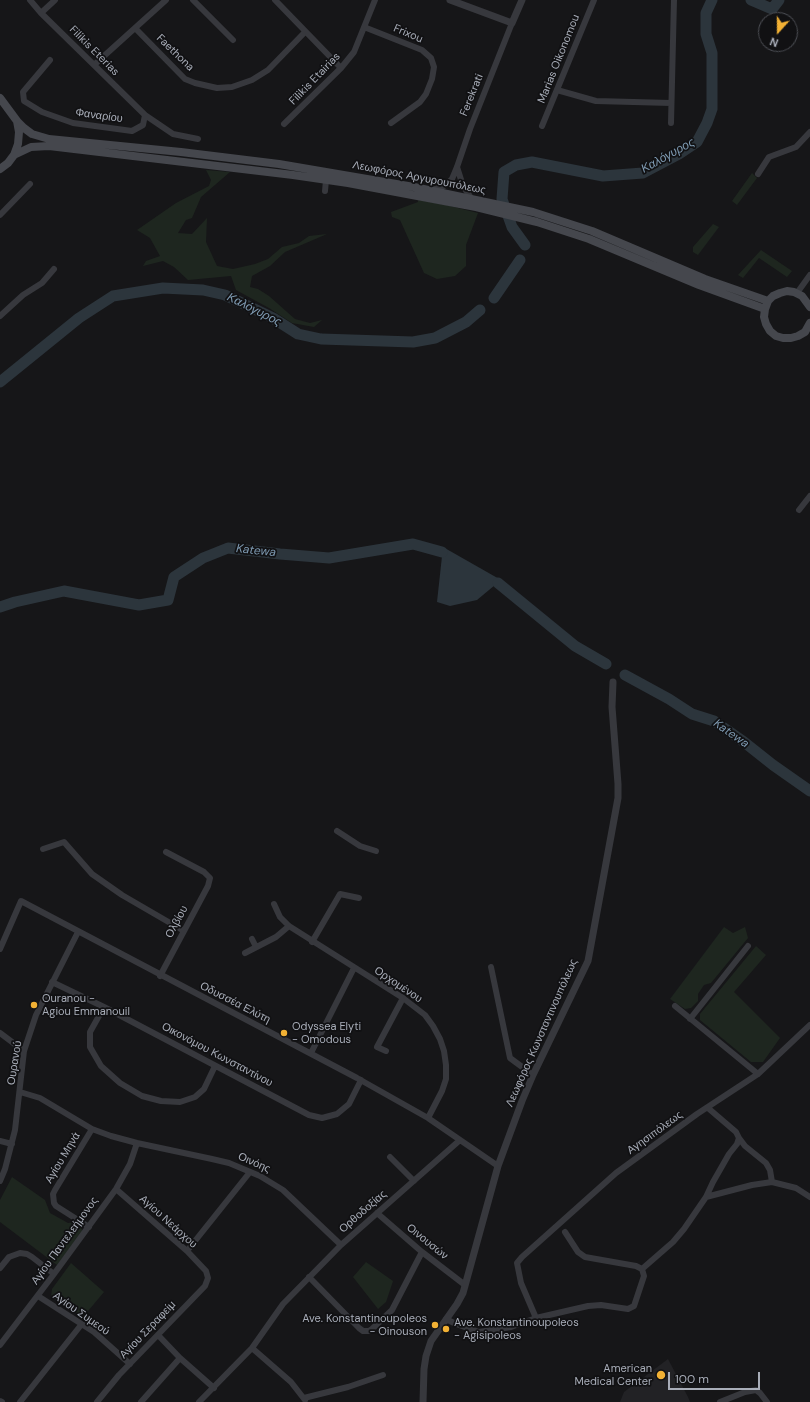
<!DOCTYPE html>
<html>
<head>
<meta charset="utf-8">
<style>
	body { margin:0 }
	#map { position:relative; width:810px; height:1402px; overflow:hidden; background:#161618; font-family:"DM Sans",sans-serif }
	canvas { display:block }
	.north { position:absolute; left:758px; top:12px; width:40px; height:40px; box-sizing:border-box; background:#111113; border:1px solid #4d4f55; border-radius:50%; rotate:201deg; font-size:11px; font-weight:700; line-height:16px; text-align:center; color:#a8adb8 }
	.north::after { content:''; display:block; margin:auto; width:14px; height:18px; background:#f2b134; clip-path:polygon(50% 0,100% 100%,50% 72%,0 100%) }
	.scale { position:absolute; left:668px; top:1372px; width:92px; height:18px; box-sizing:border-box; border:2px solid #a8adb8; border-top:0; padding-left:5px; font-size:12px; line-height:14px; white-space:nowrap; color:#a8adb8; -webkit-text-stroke:3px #111113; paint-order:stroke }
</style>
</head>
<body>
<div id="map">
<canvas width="810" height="1402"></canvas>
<div class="north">N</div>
<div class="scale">100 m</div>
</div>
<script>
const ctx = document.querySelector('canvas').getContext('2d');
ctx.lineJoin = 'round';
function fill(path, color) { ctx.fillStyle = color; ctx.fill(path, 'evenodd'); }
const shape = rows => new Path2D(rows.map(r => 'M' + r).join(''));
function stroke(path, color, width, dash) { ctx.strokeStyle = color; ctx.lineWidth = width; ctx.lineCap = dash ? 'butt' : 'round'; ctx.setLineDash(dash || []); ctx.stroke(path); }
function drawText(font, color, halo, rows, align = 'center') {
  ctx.font = font + ' "DM Sans",sans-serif'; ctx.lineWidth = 3.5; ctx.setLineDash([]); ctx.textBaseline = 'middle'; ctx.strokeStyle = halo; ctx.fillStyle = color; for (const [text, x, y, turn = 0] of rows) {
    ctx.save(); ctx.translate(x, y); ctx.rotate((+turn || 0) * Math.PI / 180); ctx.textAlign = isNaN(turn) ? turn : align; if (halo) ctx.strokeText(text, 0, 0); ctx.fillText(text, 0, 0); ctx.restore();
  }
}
fill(shape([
	[668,1359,688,1397,690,1402,620,1402,624,1392]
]), '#222225');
fill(shape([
	[206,170,230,172,201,197,192,218,186,220,178,233,192,234,207,218,206,242,217,266,233,269,255,264,268,259,282,247,299,243,309,236,327,234,285,252,270,266,252,276,250,287,258,289,269,296,295,319,310,323,322,320,314,327,292,323,269,308,236,290,231,276,188,280,174,267,163,261,143,266,146,261,160,256,150,238,137,230,176,203,209,186,211,180],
	[752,173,757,178,737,205,732,201],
	[418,200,446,205,478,213,466,245,466,266,455,276,437,279,424,273,400,220,392,217,391,212,418,202],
	[713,224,719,227,698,255,693,252,693,247],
	[761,250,792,271,787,277,759,258,743,278,738,275],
	[724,927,733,933,745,927,748,938,711,983,704,985,698,994,698,1001,691,1008,685,1009,670,999],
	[756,946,766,955,734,992,780,1038,763,1062,751,1062,700,1020,700,1014],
	[12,1177,45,1200,50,1213,68,1223,77,1222,83,1231,57,1265,0,1222,0,1200],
	[366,1262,393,1281,386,1302,378,1309,353,1277],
	[71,1263,104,1292,83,1317,51,1297,52,1289]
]), '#1e261f');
fill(shape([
	[443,547,501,580,477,600,450,606,437,602]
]), '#2c353c');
stroke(shape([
	[751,0,772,9,779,0],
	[525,245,512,227,502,199,504,172,516,165,532,162,603,176,643,173,679,154,697,142,707,123,712,109,712,53,706,34,706,13,712,0],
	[494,298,520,260],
	[0,382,79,318,113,296,163,288,203,290,225,295,273,318,298,334,321,339,413,342,435,338,466,322,480,310],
	[498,583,575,646,606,664],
	[0,607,15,602,64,591,139,605,168,600,174,577,203,558,228,548,280,554,329,558,413,544,442,552],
	[625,675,669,699,692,714,714,721,744,742,773,765,810,791]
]), '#2c353c', 11);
stroke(shape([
	[30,0,41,13,145,115,173,134,198,139],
	[193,0,233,40],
	[275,0,341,68],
	[41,13,55,0],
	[364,27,422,50,431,58,434,67,432,79,426,94,420,102,391,123],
	[135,28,185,79,195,83,217,88,232,87,252,80,268,70,305,32],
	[50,60,23,92,24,101,42,112,73,123,132,131,143,125,145,115],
	[94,65,166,0],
	[557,90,596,101,671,103],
	[671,123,674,0],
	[284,124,341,68,354,52,375,0],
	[542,126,594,0],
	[457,167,463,186,471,198],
	[758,174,769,157,796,147,810,132],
	[432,190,444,186,452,179,457,167,470,129,512,23],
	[325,191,326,180],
	[0,215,30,184],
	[797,293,810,275],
	[0,316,23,295,42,283,54,269],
	[799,510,810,496],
	[337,831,360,846,376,851],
	[43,849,64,842,92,874,122,895,184,931],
	[274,904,280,917,289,926,403,998,425,1015,433,1026,440,1039,444,1051,446,1065,446,1079,442,1091,428,1118],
	[252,939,256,947],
	[312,942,340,894,359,898],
	[0,949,21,901,357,1078,428,1118,498,1166],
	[245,953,276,937,289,926],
	[491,967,510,1058,533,1075],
	[160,976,208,886,210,878,204,872,166,852],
	[52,982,104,1007,309,1115,322,1118,337,1114,349,1104,361,1080],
	[675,1006,758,1074],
	[104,1007,90,1032,90,1047,101,1066,120,1083,142,1096,161,1101,180,1102,195,1097,204,1089,215,1066],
	[690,1019,748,946],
	[0,1033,24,1051],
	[386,1051,377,1047,403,998],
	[311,1053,354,968],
	[20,1092,40,1098,92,1129,111,1136,137,1143,212,1159,229,1163,260,1176,283,1190,341,1245],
	[739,1138,745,1146,766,1163,770,1170,772,1182],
	[0,1141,12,1144],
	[390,1157,414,1181],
	[0,1181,5,1169,15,1130,24,1051,36,1015,78,932],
	[706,1197,752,1185,772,1182,796,1188,810,1197],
	[377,1213,422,1252,465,1285],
	[89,1227,56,1206,54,1203,53,1194,55,1190,92,1129],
	[187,1251,250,1172],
	[0,1268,9,1257,20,1253,27,1254,32,1257,54,1274],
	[642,1269,673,1242,684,1229,706,1197,713,1182,729,1154,737,1144,739,1138,736,1132,708,1108],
	[309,1277,359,1328,363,1331,369,1331,372,1329,392,1310,422,1252],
	[38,1296,94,1332,130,1364],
	[536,1318,521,1283,517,1263,522,1257,616,1173,697,1114,758,1074,810,1025],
	[446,1319,456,1324,479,1332,511,1327,536,1318,588,1306,601,1305,628,1309,634,1306,644,1276,642,1269,636,1266,585,1257,578,1252,565,1232],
	[158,1335,180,1358,214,1388],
	[0,1345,54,1274,116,1189,130,1164,137,1143],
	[252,1348,291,1382,305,1400],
	[304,1398,348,1387,383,1375],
	[0,1401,2,1402],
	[20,1402,81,1325],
	[97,1402,119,1375,205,1286,208,1278,206,1271,187,1251,116,1189],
	[141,1402,180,1358],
	[199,1402,252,1348,283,1304,341,1245,460,1140],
	[720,1402,745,1392,756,1390,760,1393,767,1402]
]), '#37383d', 6);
stroke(shape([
	[450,0,512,23,522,0],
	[423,1402,424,1369,426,1356,431,1341,457,1304,463,1293,498,1166,522,1101,533,1075,588,961,618,798,618,784,612,707,613,682]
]), '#37383d', 7);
stroke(shape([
	[0,98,17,121,19,132,18,144,14,155,8,163,0,169],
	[17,121,24,128,32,134,49,139,181,152,279,164,414,187,533,212,592,231,705,279,768,301],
	[14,155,31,147,49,146,293,175,348,183,476,207,537,222,589,239,699,285,765,309],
	[810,307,802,296,794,292,787,291,780,293,773,296,768,301,765,309,764,317,766,324,770,331,776,336,783,338,791,338,798,336,805,332,810,323]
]), '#45474d', 8);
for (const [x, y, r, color] of [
	[34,1005,4,"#f2b134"],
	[284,1033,4,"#f2b134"],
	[435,1325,4,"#f2b134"],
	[446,1329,4,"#f2b134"],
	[661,1375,5,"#f2b134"]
]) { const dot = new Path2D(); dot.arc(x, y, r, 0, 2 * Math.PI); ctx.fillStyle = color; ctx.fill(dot); stroke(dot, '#111113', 1.5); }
drawText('11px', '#a8adb8', '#111113', [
	["Frixou",408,34,23],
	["Filikis Eterias",94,51,45],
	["Faethona",175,53,44],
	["Marias Oikonomou",559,59,-68],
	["Filikis Etairias",315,79,-46],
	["Ferekrati",472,95,-68],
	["Φαναρίου",99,116,8],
	["Λεωφόρος Αργυρουπόλεως",419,178,11],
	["Ολβίου",177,922,-62],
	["Ορχομένου",398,985,34],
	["Οδυσσέα Ελύτη",235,1003,27],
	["Λεωφόρος Κωνσταντινουπόλεως",542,1033,-66],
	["Οικονόμου Κωνσταντίνου",217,1055,28],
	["Ουρανού",15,1063,-81],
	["Αγησιπόλεως",655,1133,-36],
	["Αγίου Μηνά",63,1158,-59],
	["Οινόης",254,1163,24],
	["Ορθοδοξίας",363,1212,-41],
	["Αγίου Νεάρχου",168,1222,42],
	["Αγίου Παντελεήμονος",65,1241,-54],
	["Οινουσών",427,1242,39],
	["Αγίου Συμεού",81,1314,35],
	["Αγίου Σεραφείμ",148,1330,-46]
]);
drawText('11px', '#a8adb8', '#111113', [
	["Ouranou -",42,999],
	["Agiou Emmanouil",42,1012],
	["Odyssea Elyti",292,1027],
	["- Omodous",292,1040],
	["Ave. Konstantinoupoleos",427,1319,"right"],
	["- Oinouson",427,1332,"right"],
	["Ave. Konstantinoupoleos",454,1323],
	["- Agisipoleos",454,1336],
	["American",652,1369,"right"],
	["Medical Center",652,1382,"right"]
], 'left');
drawText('italic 12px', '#7f9bb3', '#111113', [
	["Καλόγυρος",668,156,-29],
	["Καλόγυρος",254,310,27],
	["Katewa",256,551,6],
	["Katewa",731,734,35]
]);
</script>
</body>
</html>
